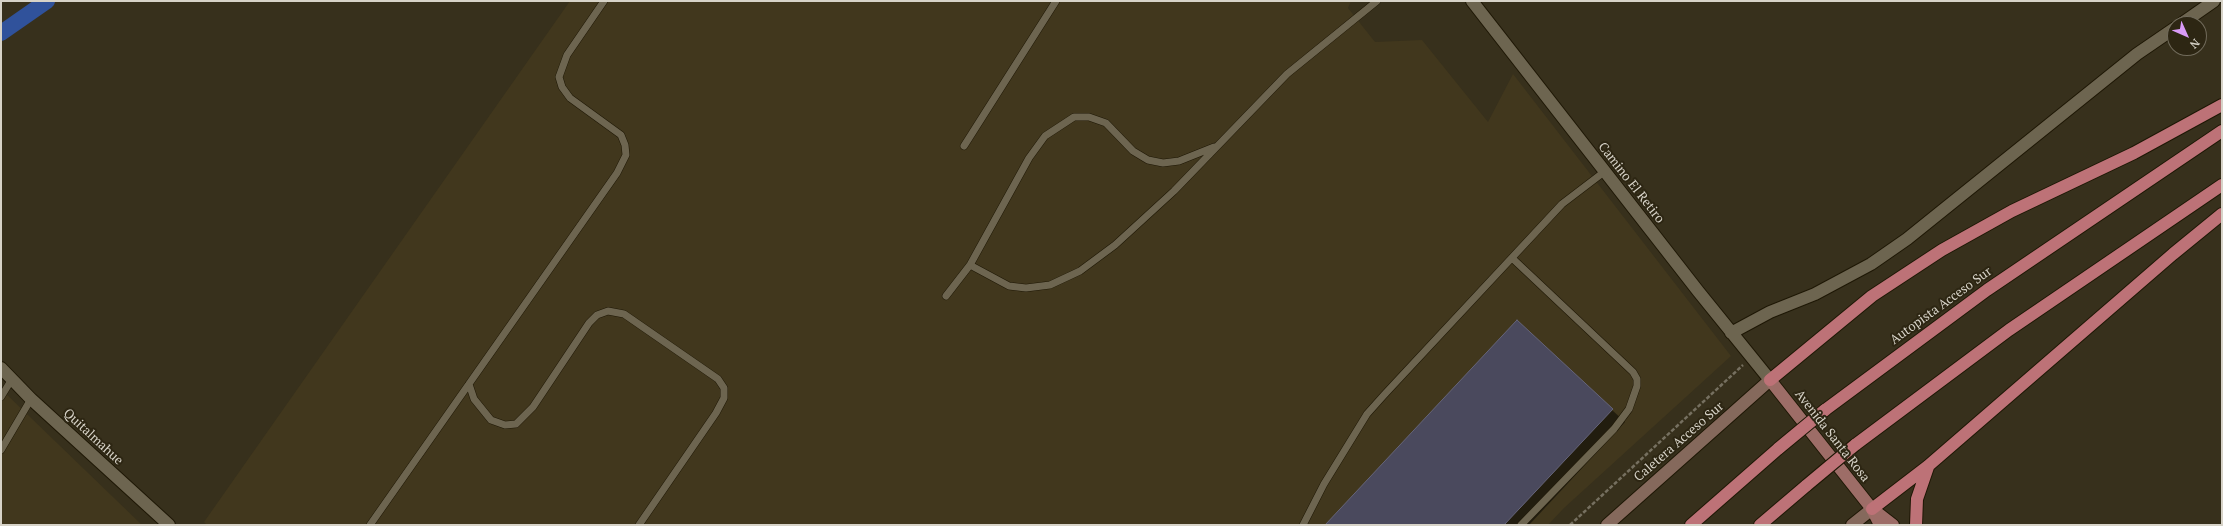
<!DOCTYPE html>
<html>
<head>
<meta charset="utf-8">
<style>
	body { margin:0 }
	#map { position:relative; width:2223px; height:526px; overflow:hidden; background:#37301c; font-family:"PT Serif",serif }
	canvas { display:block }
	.frame { position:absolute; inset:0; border:2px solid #d7d3c8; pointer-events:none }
	.north { position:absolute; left:2167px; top:16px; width:40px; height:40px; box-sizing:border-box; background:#2d2613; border:1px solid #716b5b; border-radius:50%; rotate:135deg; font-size:11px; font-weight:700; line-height:16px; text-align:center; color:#d7d3c8 }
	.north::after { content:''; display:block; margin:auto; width:14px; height:18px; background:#d99af7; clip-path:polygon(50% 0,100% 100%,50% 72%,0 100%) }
</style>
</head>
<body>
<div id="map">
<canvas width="2223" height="526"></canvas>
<div class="frame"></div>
<div class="north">N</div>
</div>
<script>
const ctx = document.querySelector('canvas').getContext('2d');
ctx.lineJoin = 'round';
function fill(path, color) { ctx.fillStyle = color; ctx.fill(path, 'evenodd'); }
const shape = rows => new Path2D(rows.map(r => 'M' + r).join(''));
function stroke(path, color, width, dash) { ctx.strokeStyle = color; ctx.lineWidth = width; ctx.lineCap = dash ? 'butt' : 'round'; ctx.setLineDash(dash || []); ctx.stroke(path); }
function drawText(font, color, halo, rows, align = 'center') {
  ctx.font = font + ' "PT Serif",serif'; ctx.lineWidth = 4; ctx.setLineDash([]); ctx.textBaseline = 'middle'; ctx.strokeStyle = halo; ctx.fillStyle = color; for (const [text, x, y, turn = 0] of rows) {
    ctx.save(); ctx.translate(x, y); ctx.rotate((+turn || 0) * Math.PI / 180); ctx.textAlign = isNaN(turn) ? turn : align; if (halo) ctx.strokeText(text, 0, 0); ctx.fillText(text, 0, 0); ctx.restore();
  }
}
fill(shape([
	[570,1,1351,1,1348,8,1375,42,1422,40,1488,122,1513,74,1731,356,1564,508,1548,525,207,525,204,522],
	[1,389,142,525,1,525]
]), '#41371d');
fill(shape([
	[1612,410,1625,422,1529,525,1327,525]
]), '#0007');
stroke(shape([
	[1,33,47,1]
]), '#30529b', 16);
const building = shape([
	[1517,320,1613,409,1504,525,1325,525,1517,320]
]);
fill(building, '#4a495d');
stroke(building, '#656479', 1);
const lane = shape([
	[964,146,1056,1],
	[1512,258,1633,372,1637,379,1637,386,1629,409,1614,429,1521,525],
	[970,265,1029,158,1045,136,1074,117,1089,117,1106,123,1133,151,1148,160,1163,163,1179,161,1214,147],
	[946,296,970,265,1009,286,1026,288,1050,285,1080,271,1115,245,1174,191,1287,74,1377,1],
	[469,384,474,399,491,420,505,425,516,424,533,407,589,323,597,315,608,311,624,314,718,379,724,388,724,398,716,413,639,525],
	[1,397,12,379],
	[1,450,31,399],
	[370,525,617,173,626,155,625,145,621,135,570,98,562,87,559,77,567,55,604,1],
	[1303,525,1324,484,1367,414,1384,395,1562,204,1604,172]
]);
const street = shape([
	[1472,1,1698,291,1770,380],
	[2181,24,2214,1],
	[1731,333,1770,312,1815,294,1871,264,1907,239,2137,54,2175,28],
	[1,368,31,399,169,525]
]);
const secondary = shape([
	[1607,525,1770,380],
	[1852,525,1872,509]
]);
const primary = shape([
	[1770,380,1872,509,1880,525],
	[1875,511,1893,525]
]);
const highway = shape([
	[1770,380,1872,296,1942,250,2012,211,2134,153,2222,105],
	[1825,410,1987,290,2222,131],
	[1855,445,2009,330,2222,185],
	[1872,509,1928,466,2173,254,2222,214],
	[1691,525,1779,448],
	[1760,525,1807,485],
	[1916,525,1917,499,1928,467]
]);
stroke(lane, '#1e1705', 8);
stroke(street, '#1e1705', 14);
stroke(secondary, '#1e1705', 14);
stroke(primary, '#1e1705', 14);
stroke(highway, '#1e1705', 14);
stroke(shape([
	[1570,525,1743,365]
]), '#767060', 2.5, [4, 2]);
stroke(lane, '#6d6550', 7);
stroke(street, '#6d6550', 12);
stroke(secondary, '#85695c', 12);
stroke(primary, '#9d6d67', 12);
stroke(highway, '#bd7277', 12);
const highwayBridge = shape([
	[1779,448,1825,410],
	[1807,485,1855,445]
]);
stroke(highwayBridge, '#1e1705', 14, []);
stroke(highwayBridge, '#bd7277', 12);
drawText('13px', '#d7d3c8', '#2d2613', [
	["Camino El Retiro",1631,183,52],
	["Autopista Acceso Sur",1941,306,-36],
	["Avenida Santa Rosa",1832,436,52],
	["Quitalmahue",93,437,43],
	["Caletera Acceso Sur",1679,442,-41]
]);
</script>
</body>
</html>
